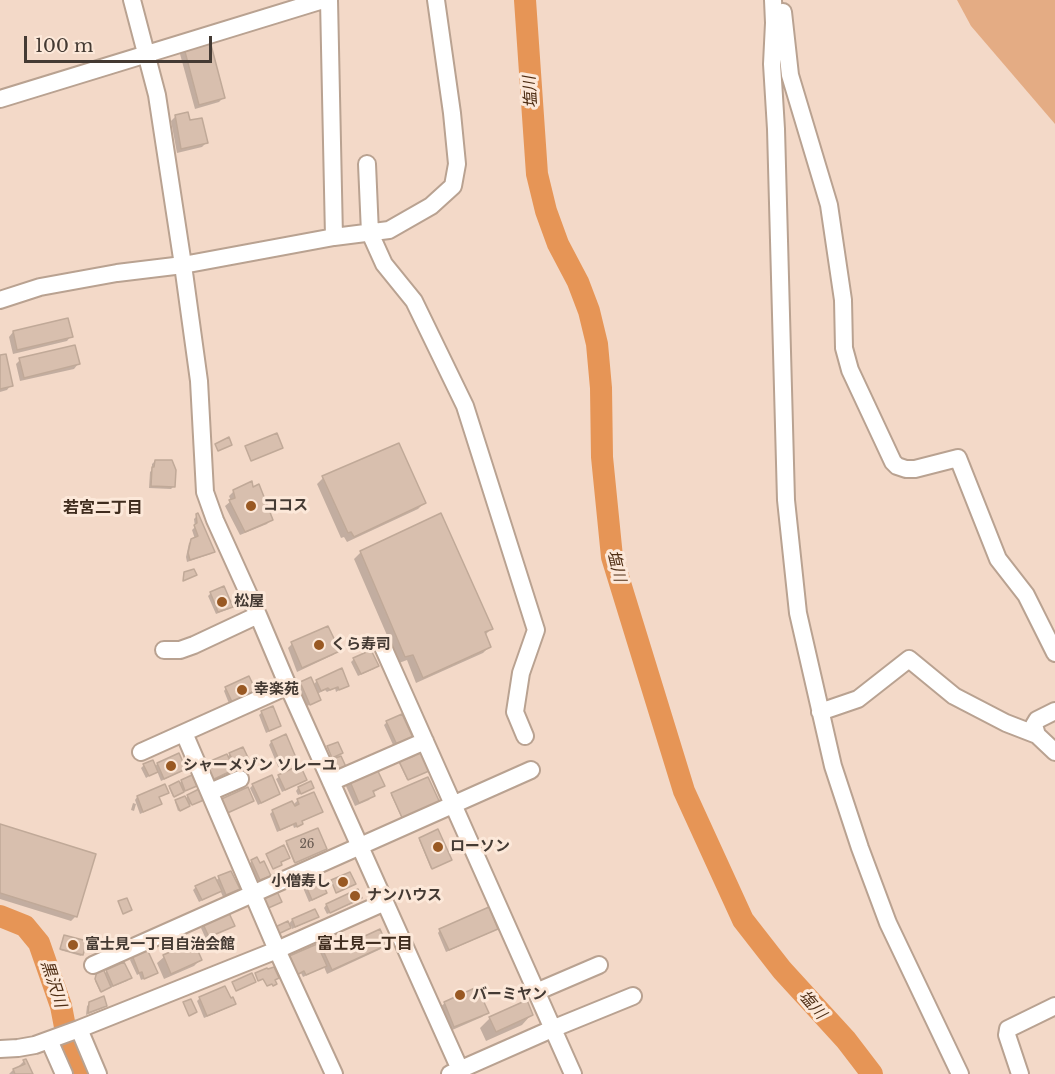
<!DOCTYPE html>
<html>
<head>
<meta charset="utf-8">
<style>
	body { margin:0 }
	#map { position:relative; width:1055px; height:1074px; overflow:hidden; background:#f3d9c8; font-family:"Libre Baskerville",serif }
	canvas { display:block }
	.scale { position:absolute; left:24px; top:36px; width:188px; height:27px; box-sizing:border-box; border:3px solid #443a33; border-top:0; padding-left:8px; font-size:18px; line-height:21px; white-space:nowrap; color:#443a33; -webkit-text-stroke:4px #fce8d9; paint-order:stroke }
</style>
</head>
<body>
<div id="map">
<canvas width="1055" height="1074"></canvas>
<div class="scale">100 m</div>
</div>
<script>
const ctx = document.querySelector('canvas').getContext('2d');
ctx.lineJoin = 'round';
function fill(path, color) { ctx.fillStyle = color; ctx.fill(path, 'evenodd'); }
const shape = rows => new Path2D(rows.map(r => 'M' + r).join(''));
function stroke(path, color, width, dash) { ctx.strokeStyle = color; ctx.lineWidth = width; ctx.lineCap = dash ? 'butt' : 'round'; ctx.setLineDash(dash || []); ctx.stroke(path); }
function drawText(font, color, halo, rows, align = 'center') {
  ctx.font = font + ' "Libre Baskerville","Noto Sans JP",serif'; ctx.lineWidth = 6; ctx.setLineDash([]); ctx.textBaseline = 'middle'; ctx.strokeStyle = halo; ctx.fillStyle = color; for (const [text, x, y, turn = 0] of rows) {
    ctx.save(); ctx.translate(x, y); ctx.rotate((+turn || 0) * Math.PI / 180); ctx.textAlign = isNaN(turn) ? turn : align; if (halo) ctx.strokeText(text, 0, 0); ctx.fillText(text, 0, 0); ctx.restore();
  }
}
fill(shape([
	[957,0,1055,0,1055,124,971,26]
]), '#e4ac84');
fill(shape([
	[185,49,223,98,219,102,195,109,180,54],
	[175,117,189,122,206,143,202,147,177,153,171,121],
	[13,332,71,336,67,341,13,354,9,337],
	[0,356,11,385,7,390,0,392],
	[20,360,78,364,74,369,20,381,16,364],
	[155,461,174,486,171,489,149,488,150,472,152,470,152,464],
	[323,478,424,503,418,509,347,542,344,537,341,538,317,484],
	[234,491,271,519,267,524,240,535,225,506,231,501,229,496],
	[198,515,214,551,211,554,187,562,186,557,189,543,195,539,192,530,195,527,194,519],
	[361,552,491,629,485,635,490,646,483,653,416,683,407,660,399,663,354,559],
	[211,593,231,606,229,609,216,614,208,596],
	[292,644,338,651,333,655,297,672,288,648],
	[354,659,377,666,374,669,358,676,351,662],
	[310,679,313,685,317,681,347,685,336,692,335,688,327,692,325,690,317,694,316,702,307,706,298,686],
	[226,688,255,693,230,706,224,691],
	[262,712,279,726,277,728,266,733,259,715],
	[387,722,408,741,394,747,384,725],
	[285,736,296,760,293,763,279,769,269,745,271,742],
	[230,754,248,770,241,773,236,764,231,767,234,774,228,779,226,774,205,783],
	[413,754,426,772,407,780,397,759,406,761,413,758],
	[178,755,185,769,182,771,161,781,157,771,146,778,141,768,144,765,155,767,157,764],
	[334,761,345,769,336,774,331,763],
	[191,777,194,786,173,797,169,788],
	[279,777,305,780,303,782,282,792,276,779],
	[349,780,383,785,378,790,372,793,373,795,369,800,355,806,345,784],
	[253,785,278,794,276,796,258,805,250,788],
	[164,786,167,792,158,798,160,804,157,806,140,814,135,800,137,797],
	[312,787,310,790,298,795,296,791,298,788],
	[313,794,318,814,301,822,302,824,299,826,294,828,293,825,277,832,270,814,272,812,292,803,293,805,297,801],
	[392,794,438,806,403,821,391,795],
	[188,796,201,801,191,805,190,804,187,807,178,811,175,802,185,798,185,799],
	[133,803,136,804,134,811,131,810],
	[0,826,76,916,71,921,0,899],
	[420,839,449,861,431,869,419,840],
	[287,843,324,850,294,863,286,844],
	[252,861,269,875,266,878,257,882,249,864],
	[317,875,325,893,322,896,309,902,301,883,303,881],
	[219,878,238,889,235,892,223,897,220,890,217,893,199,902,193,890,196,887,215,881],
	[361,898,358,901,327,914,324,908,326,905],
	[317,916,314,919,292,929,291,926,289,929,288,925,292,920],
	[204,925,233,926,230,928,206,939,201,928],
	[496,928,494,931,446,952,438,933,440,930],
	[63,937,64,937,82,955,81,956,60,950],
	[334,941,338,950,386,945,381,949,327,974,324,967,303,977,301,973,292,977,321,947],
	[193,944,200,960,194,966,164,979,157,963,164,957],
	[146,951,156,972,153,975,141,980,139,974,137,975,130,960,132,957],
	[98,970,104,974,107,971,130,978,127,981,100,992,95,981],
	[200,998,230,1000,235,1004,232,1006,204,1018,197,1001],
	[90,1003,106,1005,103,1008,86,1015,87,1006],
	[445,1003,487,1012,482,1017,450,1031,440,1007],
	[531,1015,522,1025,486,1041,480,1028,490,1018],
	[24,1061,31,1074,9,1074,13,1070,20,1067,19,1066]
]), '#0003');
stroke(shape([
	[525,0,537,174,546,211,558,244,578,282,589,311,597,344,601,388,602,457,612,557,684,791,743,920,782,970,846,1040,872,1074],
	[0,916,25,926,39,943,61,1006,70,1053,78,1074]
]), '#e69556', 22);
const building = shape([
	[210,41,225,98,199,105,184,48,210,41],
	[188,112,190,120,202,118,208,143,181,149,175,115,188,112],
	[68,318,73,337,17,350,13,331,68,318],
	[75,345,80,364,24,378,19,358,75,345],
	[6,354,13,386,0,389,0,355,6,354],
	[277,433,283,448,251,461,245,446,277,433],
	[229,437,232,445,218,451,215,444,229,437],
	[399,443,426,503,354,537,351,532,348,533,322,476,399,443],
	[155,460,172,460,176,470,175,487,151,486,152,467,154,467,155,460],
	[252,481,253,487,259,484,273,520,245,532,229,500,235,498,233,490,252,481],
	[198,513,215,552,190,560,188,553,191,539,198,536,194,525,197,523,196,514,198,513],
	[441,513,493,629,485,632,491,647,423,678,413,655,405,657,360,551,441,513],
	[194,569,197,575,183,581,184,572,194,569],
	[224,586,233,607,218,612,210,592,224,586],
	[328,626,340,651,302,668,291,642,328,626],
	[371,650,379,666,361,674,353,658,371,650],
	[342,668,349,686,339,690,338,687,330,690,328,688,321,691,316,680,342,668],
	[249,676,257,693,233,704,225,687,249,676],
	[311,677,321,700,310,705,300,682,311,677],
	[273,706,281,726,269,731,261,711,273,706],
	[402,714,413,738,397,745,386,721,402,714],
	[286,734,297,760,282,767,271,741,286,734],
	[338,742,343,753,332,758,327,746,338,742],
	[243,747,253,768,243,772,239,762,235,764,229,753,243,747],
	[420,750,429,771,408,780,397,757,404,754,406,759,414,756,413,753,420,750],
	[179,753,186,769,164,779,157,763,179,753],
	[227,754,236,774,231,777,229,772,208,782,201,765,227,754],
	[341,756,347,769,339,773,333,759,341,756],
	[153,760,158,772,149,776,143,764,153,760],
	[300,765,307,780,285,790,278,775,300,765],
	[376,767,385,786,373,791,375,796,359,803,349,779,376,767],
	[192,775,197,786,185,791,181,780,192,775],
	[272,775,280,794,261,803,252,784,272,775],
	[428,777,441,805,404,822,391,793,428,777],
	[179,781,184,792,174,797,169,786,179,781],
	[311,781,314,788,301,794,298,787,311,781],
	[165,784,169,793,159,797,162,804,143,812,137,796,165,784],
	[248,787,254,801,223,815,217,801,248,787],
	[199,789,204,800,192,805,187,795,199,789],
	[314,792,323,812,302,821,303,824,297,827,296,823,280,830,272,810,292,801,295,806,299,804,297,799,314,792],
	[185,796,190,806,180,811,175,800,185,796],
	[0,824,96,854,77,917,0,893,0,824],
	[318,828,327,849,295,863,286,841,318,828],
	[438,829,452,860,432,869,419,838,438,829],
	[284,845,290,858,281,862,282,865,273,869,266,854,284,845],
	[257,857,260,863,264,861,271,876,260,880,251,860,257,857],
	[231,871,240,889,226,895,218,876,231,871],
	[350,872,356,884,336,893,331,880,350,872],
	[318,873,327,893,312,900,303,879,318,873],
	[215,877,222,891,202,900,195,886,215,877],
	[276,889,282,902,264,910,258,896,276,889],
	[358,889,362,898,330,913,326,904,358,889],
	[127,898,132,910,123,914,118,901,127,898],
	[489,907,498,929,449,950,439,929,489,907],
	[315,909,319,917,295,927,292,919,315,909],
	[229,913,235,926,209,937,203,924,229,913],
	[288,921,291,928,274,936,271,929,288,921],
	[380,929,387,945,332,970,321,946,335,939,339,948,380,929],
	[64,935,87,941,83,955,60,949,64,935],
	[194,942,202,960,171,974,163,955,194,942],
	[317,944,327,966,306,975,304,971,295,976,287,957,317,944],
	[147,949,158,973,144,979,142,972,139,973,132,955,147,949],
	[124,962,132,978,113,986,106,970,124,962],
	[102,966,111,987,101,992,95,979,98,967,102,966],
	[274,967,279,978,275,980,277,984,273,986,272,984,267,986,263,979,258,981,255,973,267,968,268,969,274,967],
	[252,973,256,982,236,991,232,982,252,973],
	[225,986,231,998,233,997,236,1004,207,1016,199,997,225,986],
	[477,987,489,1013,454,1027,444,1002,477,987],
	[104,996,107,1006,88,1013,89,1002,104,996],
	[191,999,197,1012,189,1016,183,1002,191,999],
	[527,1000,533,1015,496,1032,489,1017,527,1000],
	[26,1059,33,1074,15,1074,13,1069,25,1064,23,1060,26,1059]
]);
fill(building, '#d8bfae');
stroke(building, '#c0a998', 1.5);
const minor = shape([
	[132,0,157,95,183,265,199,381,205,492,215,520,258,615,288,686,462,1074],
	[329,0,334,237],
	[773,0,774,23,772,64,776,129,786,500,798,613,833,766,860,848,888,923,960,1074],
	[783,12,790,75,829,205,843,300,844,348,850,370,893,462,897,466,906,469,915,469,958,458,998,559,1026,595,1055,653],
	[0,99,323,0],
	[367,164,370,233,384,264,414,301,465,406,536,630,521,673,515,712,525,736],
	[0,300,40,287,117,273,183,265,334,237,389,230,431,206,453,186,457,164,452,113,436,0],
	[383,647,573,1074],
	[164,650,180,650,194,645,258,615],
	[820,712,858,699,909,659,954,696,1006,723,1037,735,1055,752],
	[184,733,277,950,334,1074],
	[1037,735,1034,725,1037,720,1055,711],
	[141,752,288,686],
	[331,782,425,741],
	[210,792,240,779],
	[93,965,531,770],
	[536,992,599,965],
	[79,1029,98,1074],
	[49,1040,64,1074],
	[0,1049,18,1048,35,1045,79,1029,277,950,385,902],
	[450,1074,552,1029,633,996],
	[1020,1074,1007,1035,1008,1029,1055,1006]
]);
stroke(minor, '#b9a291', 20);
stroke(minor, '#fff', 16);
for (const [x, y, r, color] of [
	[251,506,6,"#995923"],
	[222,602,6,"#995923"],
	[319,645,6,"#995923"],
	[242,690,6,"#995923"],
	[171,766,6,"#995923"],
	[438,847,6,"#995923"],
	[343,882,6,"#995923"],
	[355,896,6,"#995923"],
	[73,945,6,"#995923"],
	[460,995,6,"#995923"]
]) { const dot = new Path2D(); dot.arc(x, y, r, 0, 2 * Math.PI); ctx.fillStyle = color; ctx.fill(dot); stroke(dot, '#fce8d9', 2); }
drawText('12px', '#695b52', null, [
	["26",307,845]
]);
drawText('bold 15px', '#443a33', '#fce8d9', [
	["ココス",263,506],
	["松屋",234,602],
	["くら寿司",331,645],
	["幸楽苑",254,690],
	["シャーメゾン ソレーユ",183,766],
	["ローソン",450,847],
	["小僧寿し",331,882,"right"],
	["ナンハウス",367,896],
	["富士見一丁目自治会館",85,945],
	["バーミヤン",472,995]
], 'left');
drawText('italic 16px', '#4e2d13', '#fce8d9', [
	["塩川",531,92,-94],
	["塩川",616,566,76],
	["黒沢川",53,984,72],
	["塩川",812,1005,49]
]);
drawText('bold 16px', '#3f2c1e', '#fce8d9', [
	["若宮二丁目",103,508],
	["富士見一丁目",365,944]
]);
</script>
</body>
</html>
